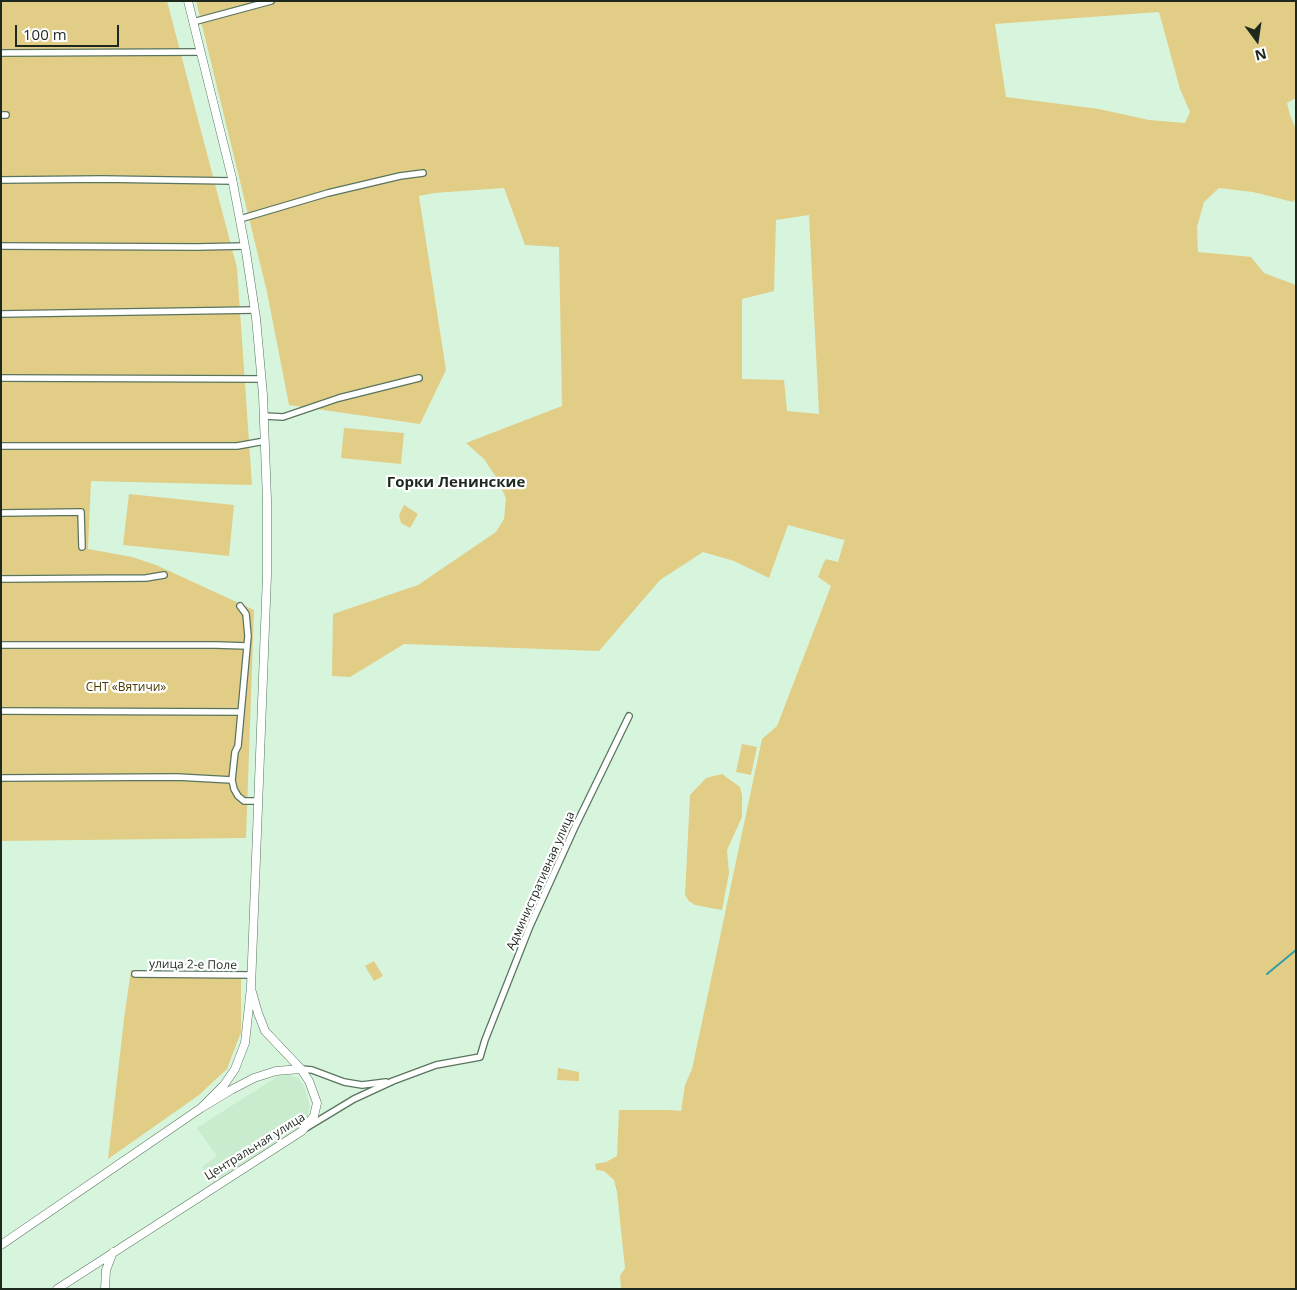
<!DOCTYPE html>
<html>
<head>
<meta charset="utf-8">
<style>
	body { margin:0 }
	#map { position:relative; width:1297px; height:1290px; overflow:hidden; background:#d7f5dc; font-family:"Open Sans",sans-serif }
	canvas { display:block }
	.frame { position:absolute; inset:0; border:2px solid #1d291f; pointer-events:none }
	.north { position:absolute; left:1232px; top:15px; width:50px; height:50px; -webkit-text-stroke:4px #fff; paint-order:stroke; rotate:166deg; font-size:14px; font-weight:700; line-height:20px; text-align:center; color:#1d291f }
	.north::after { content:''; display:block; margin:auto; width:18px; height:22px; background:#1d291f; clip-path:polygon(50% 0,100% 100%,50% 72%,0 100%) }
	.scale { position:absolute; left:15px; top:25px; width:104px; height:22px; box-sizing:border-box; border:2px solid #1d291f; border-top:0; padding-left:6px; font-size:15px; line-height:18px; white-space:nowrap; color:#1d291f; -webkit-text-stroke:4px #fff; paint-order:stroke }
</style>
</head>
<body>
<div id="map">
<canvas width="1297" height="1290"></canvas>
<div class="frame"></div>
<div class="north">N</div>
<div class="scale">100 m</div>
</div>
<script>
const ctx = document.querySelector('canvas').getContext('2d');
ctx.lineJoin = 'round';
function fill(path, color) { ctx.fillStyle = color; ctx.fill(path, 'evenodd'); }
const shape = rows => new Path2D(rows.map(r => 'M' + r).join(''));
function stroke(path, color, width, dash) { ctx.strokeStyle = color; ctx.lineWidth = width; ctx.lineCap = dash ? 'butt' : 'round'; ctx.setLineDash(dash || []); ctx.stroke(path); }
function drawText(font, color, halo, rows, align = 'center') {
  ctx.font = font + ' "Open Sans",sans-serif'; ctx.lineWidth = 4.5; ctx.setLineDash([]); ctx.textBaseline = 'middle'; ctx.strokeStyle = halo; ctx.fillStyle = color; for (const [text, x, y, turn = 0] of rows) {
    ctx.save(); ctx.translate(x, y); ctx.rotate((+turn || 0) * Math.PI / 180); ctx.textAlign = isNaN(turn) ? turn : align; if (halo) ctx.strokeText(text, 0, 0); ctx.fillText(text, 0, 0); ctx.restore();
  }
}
fill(shape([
	[289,1075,298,1078,304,1086,309,1103,309,1117,300,1128,214,1184,202,1167,217,1156,197,1128,278,1076]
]), '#c8eccd');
fill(shape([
	[1,1,167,1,237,268,252,485,91,481,88,549,132,557,156,565,254,610,246,838,1,841],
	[196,1,1296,1,1296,98,1287,103,1290,115,1296,129,1296,198,1293,202,1253,192,1219,188,1204,202,1197,227,1198,252,1251,257,1264,273,1296,285,1296,1289,621,1289,620,1276,625,1268,617,1192,614,1180,604,1171,596,1170,595,1164,606,1162,617,1156,619,1110,669,1110,681,1111,685,1085,692,1069,762,739,777,726,831,586,818,577,823,564,826,559,838,562,846,535,844,540,788,525,769,578,734,561,703,552,660,580,599,651,404,644,350,677,332,676,333,614,418,585,496,532,504,519,506,498,496,477,484,459,466,443,562,406,559,247,525,245,504,188,434,193,419,196,446,370,420,424,289,405,267,292],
	[1159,12,1180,89,1190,112,1185,123,1149,120,1099,109,1006,97,995,24],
	[809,215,819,413,819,414,787,411,784,380,742,379,742,299,774,291,776,220],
	[344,428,404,433,401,464,341,458],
	[129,494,234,505,229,556,123,545],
	[404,505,418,514,410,528,401,523,399,515],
	[742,744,757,747,751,775,736,772],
	[722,774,740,787,742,795,742,817,727,850,729,873,722,910,695,905,689,901,685,895,690,795,706,778],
	[374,961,383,976,374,981,365,966],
	[131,970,241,974,241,1032,227,1069,199,1095,108,1159,124,1019],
	[558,1068,579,1072,579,1081,557,1080]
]), '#e2cd87');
stroke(shape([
	[1267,974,1296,950]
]), '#359da8', 2);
const minor = shape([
	[193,22,271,1],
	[1,53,201,52],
	[1,115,6,115],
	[1,180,102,179,233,181],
	[240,219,328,193,400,176,423,173],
	[1,246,197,247,245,246],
	[1,314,255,310],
	[1,378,262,379],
	[264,416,283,417,339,398,419,378],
	[1,446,237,446,265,441],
	[1,513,81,512,82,547],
	[1,579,146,578,164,575],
	[240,606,246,614,248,636,238,746,235,752,232,780,234,789,238,796,244,801,258,801],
	[1,645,216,645,247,646],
	[1,711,241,712],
	[1,778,177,777,232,780],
	[135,974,251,975],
	[301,1069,312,1070,344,1082,362,1085,386,1082],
	[306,1128,354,1099,393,1081,436,1065,480,1057,485,1040,530,926,574,829,629,716]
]);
const secondary = shape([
	[188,1,232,178,246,252,256,318,263,395,267,500,267,575,251,987,245,1043,235,1069,224,1085,201,1108],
	[1,1245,201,1108,231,1090,254,1078,276,1071,301,1069],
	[57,1289,302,1131,314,1116,317,1103,309,1081,301,1069,265,1031,258,1013,252,992],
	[105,1289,106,1270,113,1252]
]);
stroke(minor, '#59745e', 8);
stroke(secondary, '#59745e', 9);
stroke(minor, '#fff', 5.5);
stroke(secondary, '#fff', 8);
drawText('12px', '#4a3b00', '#fff', [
	["СНТ «Вятичи»",126,688]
]);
drawText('12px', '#1d291f', '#fff', [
	["Административная улица",541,881,-66],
	["улица 2-е Поле",193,965,1],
	["Центральная улица",255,1147,-32]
]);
drawText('bold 15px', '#1d291f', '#fff', [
	["Горки Ленинские",456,483]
]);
</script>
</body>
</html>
